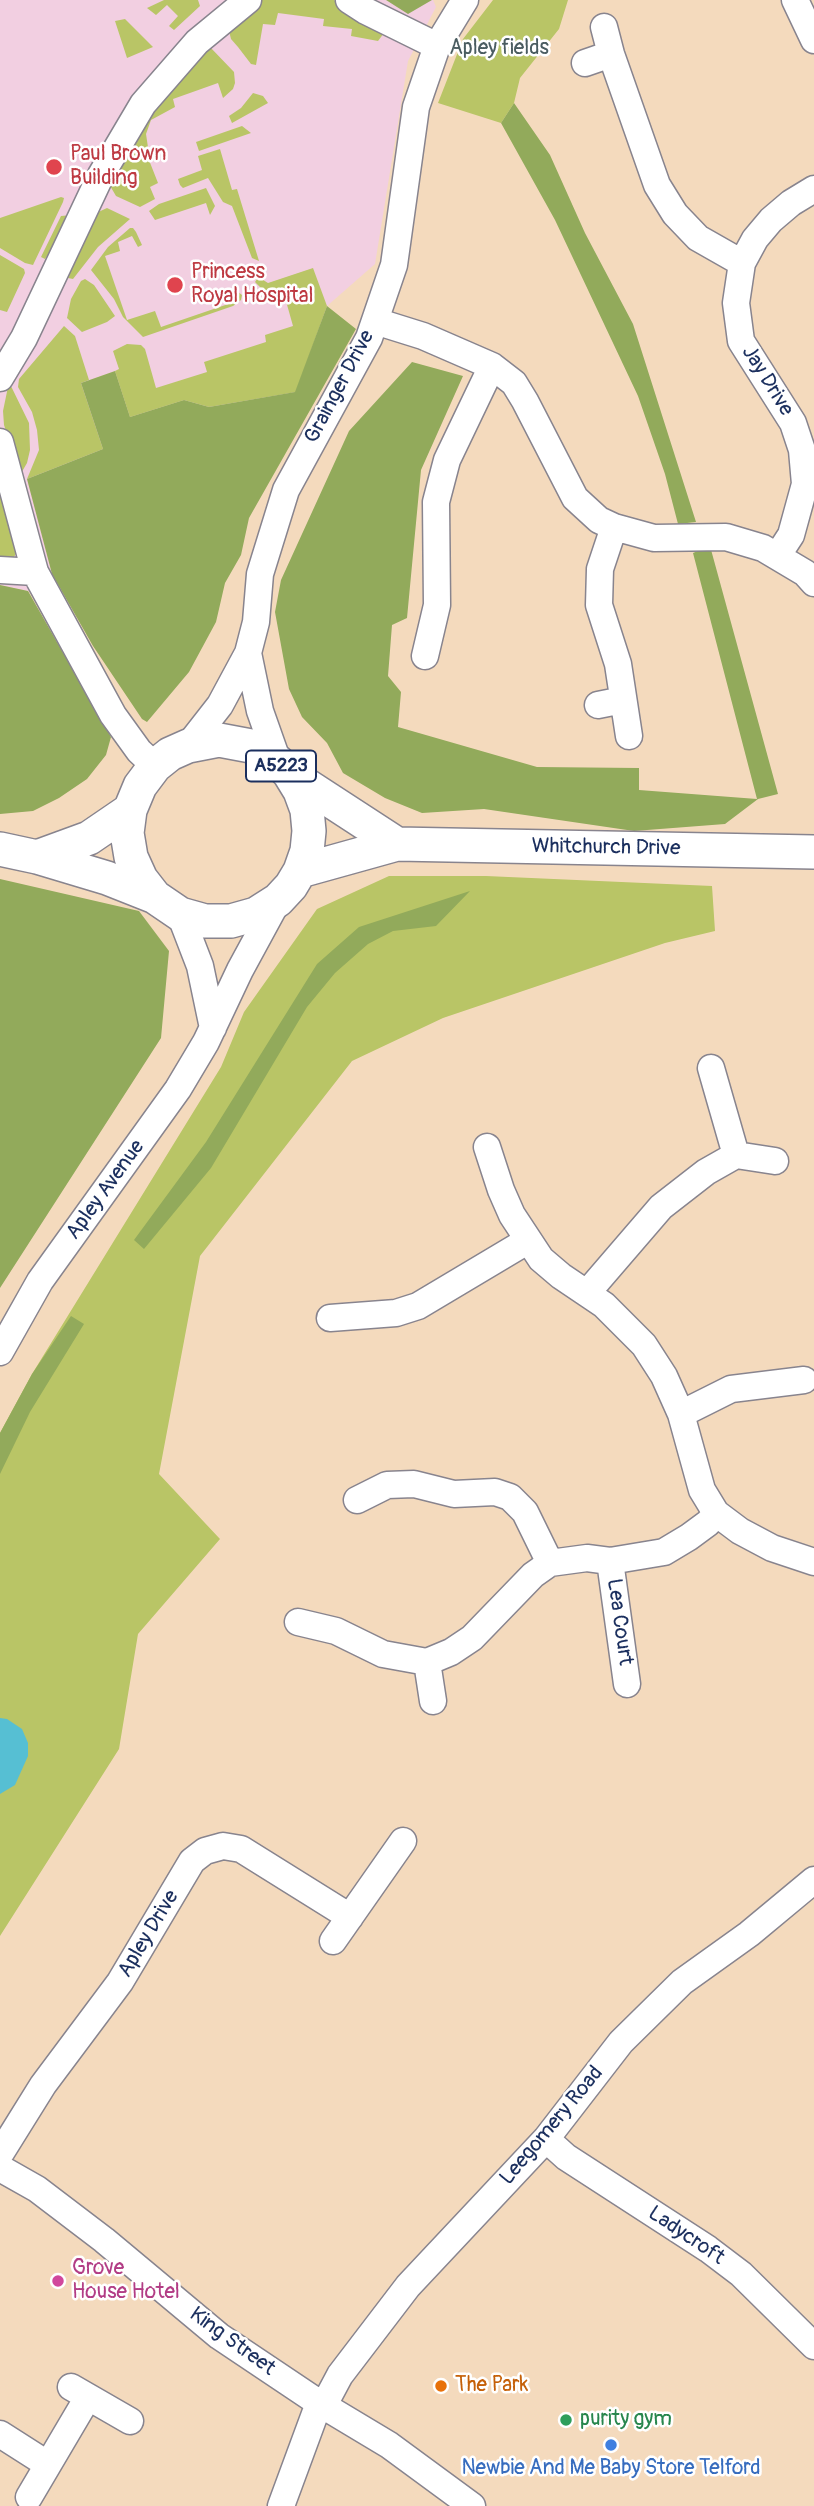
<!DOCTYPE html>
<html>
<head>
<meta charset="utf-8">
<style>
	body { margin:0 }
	canvas { display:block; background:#f4dabd }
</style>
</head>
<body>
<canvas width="814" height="2506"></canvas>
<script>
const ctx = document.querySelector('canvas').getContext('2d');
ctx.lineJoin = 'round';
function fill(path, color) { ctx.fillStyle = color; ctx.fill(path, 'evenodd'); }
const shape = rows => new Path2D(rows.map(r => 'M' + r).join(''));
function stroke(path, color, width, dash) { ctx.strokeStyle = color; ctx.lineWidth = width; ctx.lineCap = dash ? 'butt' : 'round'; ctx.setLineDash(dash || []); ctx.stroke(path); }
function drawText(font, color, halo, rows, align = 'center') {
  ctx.font = font + ' Pangolin,sans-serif'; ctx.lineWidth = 5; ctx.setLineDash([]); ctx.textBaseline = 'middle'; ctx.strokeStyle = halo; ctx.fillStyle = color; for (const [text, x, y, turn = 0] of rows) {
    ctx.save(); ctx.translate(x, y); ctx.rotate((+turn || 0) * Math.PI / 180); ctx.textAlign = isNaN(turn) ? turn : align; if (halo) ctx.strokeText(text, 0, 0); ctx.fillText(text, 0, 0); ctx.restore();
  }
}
fill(shape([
	[0,0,433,0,436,7,408,61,375,264,327,306,296,392,209,407,184,400,115,371,82,383,103,449,27,479,52,574,28,591,0,585]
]), '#f2cfe1');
fill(shape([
	[164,0,198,0,200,6,174,30,169,26,178,16,167,5,156,15,147,8],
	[257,0,334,0,384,33,378,41,351,36,352,29,323,26,324,19,278,13,275,25,263,24,256,65,251,64,238,47,231,39,229,31],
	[493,0,568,0,559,29,520,78,514,103,501,123,438,103,463,39],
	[125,19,153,47,127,58,115,21],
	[210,47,234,72,235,83,233,89,223,98,218,83,173,99,175,107,151,120,146,134,149,154,147,155,158,183,150,187,155,199,140,207,116,196,109,184,146,109],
	[253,93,263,96,268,103,232,123,229,116,241,108],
	[242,126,251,133,199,151,196,142],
	[220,149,232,190,237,189,259,261,252,258,232,206,223,202,208,178,183,188,180,185,178,179,202,170,198,156],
	[206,188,215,206,210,215,206,203,155,220,149,211,159,204],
	[61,197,64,198,63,202,33,265,25,263,0,248,0,218],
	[107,208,130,219,98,247,73,279,68,278,74,255,94,214],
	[72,215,64,231,45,259,41,257,61,216],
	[130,228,133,228,136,232,142,245,138,247,132,236,118,242,120,251,105,256,127,320,155,311,161,327,237,301,233,288,242,295,241,300,233,306,143,337,123,317,114,299,91,270,108,247],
	[0,255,24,269,25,273,7,312,0,310],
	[313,268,327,306,296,392,209,407,184,400,130,417,115,371,119,369,113,351,127,344,141,345,145,349,156,388,207,372,204,362,266,342,265,335,293,326,284,294,272,297,267,294,255,282,257,279,260,278,268,283],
	[85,279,94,285,115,316,107,322,82,332,67,318,71,299,81,281],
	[64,326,75,336,89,380,81,383,103,449,27,479,39,450,37,430,32,412,18,387,19,379],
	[9,382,29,423,30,450,27,463,20,475,4,425,3,411],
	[0,477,18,550,14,557,0,562],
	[389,876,486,876,712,886,715,931,665,943,443,1018,352,1061,200,1256,159,1474,220,1539,138,1634,119,1749,0,1936,0,1433,32,1374,221,1067,244,1012,317,909]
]), '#b9c566');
fill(shape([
	[386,0,432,0,408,14],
	[514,103,550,155,585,233,633,324,696,522,678,524,665,474,638,396,555,220,501,123],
	[327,306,356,329,249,518,241,555,225,583,216,622,189,672,147,722,142,719,93,646,52,574,27,479,103,449,81,383,115,371,130,417,184,400,209,407,295,392],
	[412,362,463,376,421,470,407,618,392,625,388,676,401,692,398,727,537,767,639,768,639,790,757,799,693,553,710,546,778,794,758,799,725,824,634,831,484,809,422,813,385,798,343,773,327,743,302,717,289,689,275,612,281,580,349,431],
	[0,585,28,591,111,737,106,755,87,779,59,798,33,811,0,814],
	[0,879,139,911,169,951,161,1038,0,1288],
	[470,891,436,926,393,931,368,944,335,973,307,1007,211,1168,144,1249,134,1240,206,1142,317,964,359,927],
	[71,1316,84,1324,30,1412,0,1474,0,1433,32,1374]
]), '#92aa5b');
fill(shape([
	[0,1718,7,1719,22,1729,28,1743,28,1756,15,1785,0,1794]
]), '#56bfd3');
const minor = shape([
	[349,0,366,11,437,46],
	[795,0,814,40],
	[604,27,611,54,657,185,675,214,698,238,742,263],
	[585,63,611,54],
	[375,321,423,336,492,366,514,383,525,401,575,498,599,520,614,527,654,538,726,537,763,548,805,573,814,583],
	[0,378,24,338,101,175,143,104,197,42,248,0],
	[0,442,35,572,113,715,139,751,155,766],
	[614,527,600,569,599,605,618,664,629,736],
	[778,555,791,535,805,484,802,450,793,423,741,341,736,303,742,263,755,239,771,220,791,203,814,189],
	[0,570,35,572],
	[248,653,260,711,278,762],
	[425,656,437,605,436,502,447,460,492,366],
	[598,705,623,700],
	[188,746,220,705,248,653,256,622,260,574,286,490,369,338,394,265,416,107,437,46,465,0],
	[180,914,200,966,213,1028],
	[711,1068,736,1155,775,1161],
	[487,1147,501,1190,512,1215,541,1259,561,1276,604,1305,644,1345,664,1376,681,1414,702,1490,716,1513,740,1531,772,1548,814,1562],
	[587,1293,661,1207,706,1172,736,1155],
	[330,1318,396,1313,418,1306,527,1241],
	[0,1352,40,1281,178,1089,206,1042,240,970,278,900],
	[681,1414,731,1389,804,1380],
	[357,1500,387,1485,414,1484,454,1494,495,1492,510,1497,525,1512,550,1563],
	[610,1561,627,1684],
	[298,1622,336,1631,383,1654,427,1662,451,1652,472,1638,533,1575,550,1563,587,1558,610,1561,664,1552,689,1537,708,1523,716,1513],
	[427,1662,433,1701],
	[333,1941,403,1841],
	[546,2139,566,2157,708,2249,741,2274,814,2346],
	[0,2154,43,2085,120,1982,192,1861,205,1851,223,1846,241,1849,350,1917],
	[0,2168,37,2189,104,2240,219,2336,319,2403,389,2445,472,2506],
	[71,2387,130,2421],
	[324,2405,340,2375,408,2286,546,2139,621,2042,682,1982,749,1934,814,1880],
	[0,2434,47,2464],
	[29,2497,88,2397],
	[281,2506,319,2403]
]);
const major = shape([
	[291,775,397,844],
	[0,849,37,857,107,878,155,897,180,914,205,921,231,921,256,914,278,900,291,886,300,871,307,851,309,831,307,810,300,791,289,773,278,762,251,746,219,740,188,746,170,754,155,766,140,786,130,810,127,833,131,857,141,879,155,897],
	[37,857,89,838,130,810],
	[300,871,397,844,814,852]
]);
stroke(minor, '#88848e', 29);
stroke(major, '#88848e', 36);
stroke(minor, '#fff', 26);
stroke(major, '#fff', 33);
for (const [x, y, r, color] of [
	[54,167,9,"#e0444e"],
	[175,285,9,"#e0444e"],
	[58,2281,7,"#d1479c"],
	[441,2386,7,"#e8710a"],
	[566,2420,7,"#2e9e5b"],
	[611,2445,7,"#3f7fe0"]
]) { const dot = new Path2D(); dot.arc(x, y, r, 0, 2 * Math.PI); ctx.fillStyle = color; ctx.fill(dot); stroke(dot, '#fff', 2.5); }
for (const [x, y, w] of [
	[281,766,70]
]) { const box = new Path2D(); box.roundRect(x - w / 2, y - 15.5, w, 31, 5); ctx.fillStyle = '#fff'; ctx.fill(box); stroke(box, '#1b2f5e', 2); }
drawText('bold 19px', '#1b2f5e', null, [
	["A5223",281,766]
]);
drawText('21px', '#4a5c60', '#fff', [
	["Apley fields",499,49]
]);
drawText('21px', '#be3a42', '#fff', [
	["Paul Brown",70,155],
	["Building",70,179],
	["Princess",191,273],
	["Royal Hospital",191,297]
], 'left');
drawText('21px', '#1b2f5e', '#fff', [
	["Jay Drive",767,381,58],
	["Grainger Drive",340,387,-62],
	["Whitchurch Drive",606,848,1],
	["Apley Avenue",106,1190,-54],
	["Lea Court",619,1622,82],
	["Apley Drive",149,1934,-59],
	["Leegomery Road",552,2126,-50],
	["Ladycroft",686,2236,34],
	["King Street",232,2342,36]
]);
drawText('21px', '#b23c85', '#fff', [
	["Grove",72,2269],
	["House Hotel",72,2293]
], 'left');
drawText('21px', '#c56008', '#fff', [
	["The Park",455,2386]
], 'left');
drawText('21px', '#27864d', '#fff', [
	["purity gym",580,2420]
], 'left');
drawText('21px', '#366cbe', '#fff', [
	["Newbie And Me Baby Store Telford",611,2469]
]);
</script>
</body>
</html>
